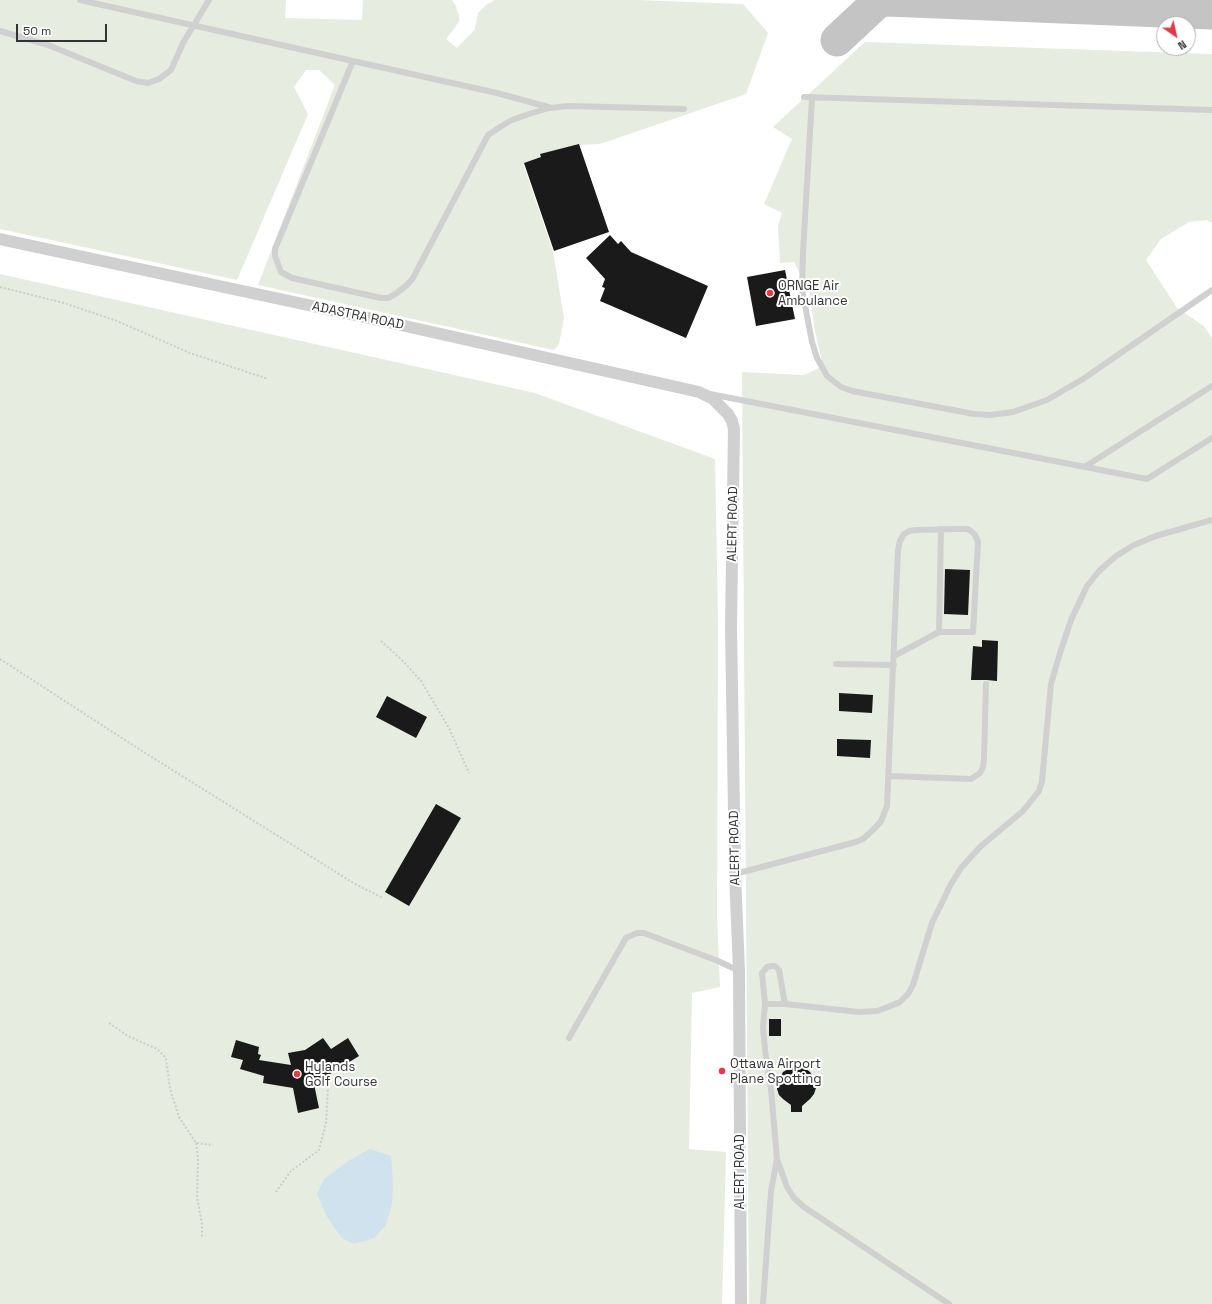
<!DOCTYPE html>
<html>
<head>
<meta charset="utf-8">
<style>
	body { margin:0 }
	#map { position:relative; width:1212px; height:1304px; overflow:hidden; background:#fff; font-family:"Space Grotesk",sans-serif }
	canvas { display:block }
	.north { position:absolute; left:1156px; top:16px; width:40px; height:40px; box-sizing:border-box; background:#fff; border:1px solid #adadad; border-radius:50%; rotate:146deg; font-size:11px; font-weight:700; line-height:16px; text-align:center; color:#333 }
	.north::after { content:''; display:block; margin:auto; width:14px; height:18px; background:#e63946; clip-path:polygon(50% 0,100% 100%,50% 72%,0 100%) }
	.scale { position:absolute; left:16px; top:24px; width:91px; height:18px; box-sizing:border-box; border:2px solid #333; border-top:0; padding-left:5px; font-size:12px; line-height:14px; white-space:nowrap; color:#333; -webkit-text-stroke:3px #fff; paint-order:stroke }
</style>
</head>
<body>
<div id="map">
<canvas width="1212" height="1304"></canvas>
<div class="north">N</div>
<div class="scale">50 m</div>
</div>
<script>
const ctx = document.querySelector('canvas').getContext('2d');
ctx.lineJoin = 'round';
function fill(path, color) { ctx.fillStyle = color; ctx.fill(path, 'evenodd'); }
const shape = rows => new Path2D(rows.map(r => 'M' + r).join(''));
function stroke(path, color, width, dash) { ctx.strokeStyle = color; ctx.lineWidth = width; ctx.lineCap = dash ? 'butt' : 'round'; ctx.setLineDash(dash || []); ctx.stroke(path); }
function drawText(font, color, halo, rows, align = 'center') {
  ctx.font = font + ' "Space Grotesk",sans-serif'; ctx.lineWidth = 4; ctx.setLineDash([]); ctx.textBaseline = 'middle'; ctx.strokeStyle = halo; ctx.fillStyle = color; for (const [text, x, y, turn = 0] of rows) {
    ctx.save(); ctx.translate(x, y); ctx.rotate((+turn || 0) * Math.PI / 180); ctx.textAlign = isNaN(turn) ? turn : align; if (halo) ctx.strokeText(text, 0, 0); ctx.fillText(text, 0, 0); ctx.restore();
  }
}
fill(shape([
	[0,0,286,0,285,18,362,20,363,0,452,0,456,6,459,16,459,22,446,39,457,48,475,29,478,13,486,5,495,0,636,0,743,4,768,33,746,94,600,144,580,145,523,164,553,252,564,318,559,344,554,350,258,285,335,85,319,70,306,70,294,87,308,114,237,280,0,229],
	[865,42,1212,54,1212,223,1207,220,1189,222,1161,239,1146,260,1177,308,1204,326,1212,338,1212,1304,749,1304,742,372,804,375,823,366,815,331,809,291,794,262,780,263,778,226,782,213,764,204,792,139,773,127],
	[0,274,535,393,715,459,718,623,717,915,720,987,692,993,689,1149,726,1152,722,1304,0,1304]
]), '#e6ecdf');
fill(shape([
	[370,1149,391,1156,393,1181,392,1204,386,1225,374,1238,354,1244,342,1238,327,1217,317,1194,324,1179,350,1160]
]), '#cfe2ee');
stroke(shape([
	[887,0,1212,13],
	[837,40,880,0]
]), '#c4c4c4', 33);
fill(shape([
	[579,144,609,232,554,251,524,163,541,157,540,154],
	[610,235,618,244,621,241,631,252,708,286,686,338,600,301,605,288,602,287,605,279,586,258],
	[785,270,795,319,756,326,747,277],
	[945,569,970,570,968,615,944,614],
	[982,640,998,641,997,681,987,680,971,680,973,646,982,647],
	[839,693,873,695,872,713,839,711],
	[387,696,427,717,416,738,376,717],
	[837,739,871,740,870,758,837,756],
	[436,804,461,818,409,906,385,892],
	[769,1019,781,1019,781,1036,769,1036],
	[323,1038,331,1049,348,1038,359,1056,314,1084,319,1108,298,1113,293,1088,263,1083,264,1076,240,1069,243,1060,231,1057,236,1040,259,1047,258,1054,261,1055,259,1060,291,1065,288,1053,305,1050],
	[793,1066,805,1068,810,1072,816,1082,816,1088,814,1094,810,1099,802,1106,802,1112,791,1112,791,1105,783,1099,779,1095,777,1089,777,1082,783,1072]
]), '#1a1a1a');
stroke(shape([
	[0,287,64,303,117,321,190,353,268,379],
	[381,641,402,660,421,681,449,728,469,773],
	[0,659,142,751,355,884,383,898],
	[109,1023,128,1036,157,1049,166,1058,170,1089,179,1117,196,1143,213,1145],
	[196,1143,198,1158,197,1197,202,1224,202,1238],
	[276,1192,291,1171,319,1150,326,1123,328,1089]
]), '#cdcdcd', 2, [2, 2]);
stroke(shape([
	[80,0,353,61,275,249,275,256,281,272,292,278,381,298,388,298,394,295,407,285,413,278,488,135,500,127,512,120,529,114,549,108,569,106,684,109],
	[0,31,48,45,136,81,148,83,159,79,171,70,183,43,209,0],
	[353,61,497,93,548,107],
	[804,97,1212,110],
	[812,98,803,253,802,289,812,342,817,358,827,376,841,387,852,391,974,414,990,415,1013,412,1047,400,1083,379,1212,290],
	[710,394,1147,479,1212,438],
	[1086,466,1212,386],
	[939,632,941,529],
	[836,664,894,665],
	[889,776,971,779,980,773,983,767,984,760,986,684],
	[735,874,856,842,863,839,876,827,881,821,887,806,898,550,900,541,904,534,909,531,916,530,956,529,967,529,971,531,975,535,978,542,973,632,939,632,894,656],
	[765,1004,785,1004,859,1012,877,1011,888,1007,900,1002,908,994,913,985,932,923,951,884,961,868,980,847,1023,811,1039,791,1042,781,1051,684,1060,653,1071,620,1087,586,1099,571,1116,556,1134,545,1156,536,1212,520],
	[785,1004,779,970,775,966,772,966,767,967,762,973,765,1004,763,1027,765,1050,771,1089,777,1159,787,1187,794,1198,804,1207,949,1304],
	[569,1038,626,938,637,933,644,933,718,961,739,971],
	[763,1304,771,1191,777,1159]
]), '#d0d0d0', 6);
stroke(shape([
	[0,239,392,323,699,392,713,399,728,414,732,421,734,429,731,626,735,874,739,971,741,1304]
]), '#d0d0d0', 12);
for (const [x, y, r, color] of [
	[770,293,4,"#e63946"],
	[722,1071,4,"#e63946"],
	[297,1074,4,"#e63946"]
]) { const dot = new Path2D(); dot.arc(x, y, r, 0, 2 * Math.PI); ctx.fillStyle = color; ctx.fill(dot); stroke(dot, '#fff', 1.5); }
drawText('13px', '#333', '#fff', [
	["ORNGE Air",778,286],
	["Ambulance",778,301],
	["Ottawa Airport",730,1064],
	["Plane Spotting",730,1079],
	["Hylands",305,1067],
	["Golf Course",305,1082]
], 'left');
drawText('13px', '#333', '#fff', [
	["ADASTRA ROAD",358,316,12],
	["ALERT ROAD",733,524,-89],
	["ALERT ROAD",735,848,-91],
	["ALERT ROAD",740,1172,-90]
]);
</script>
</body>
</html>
